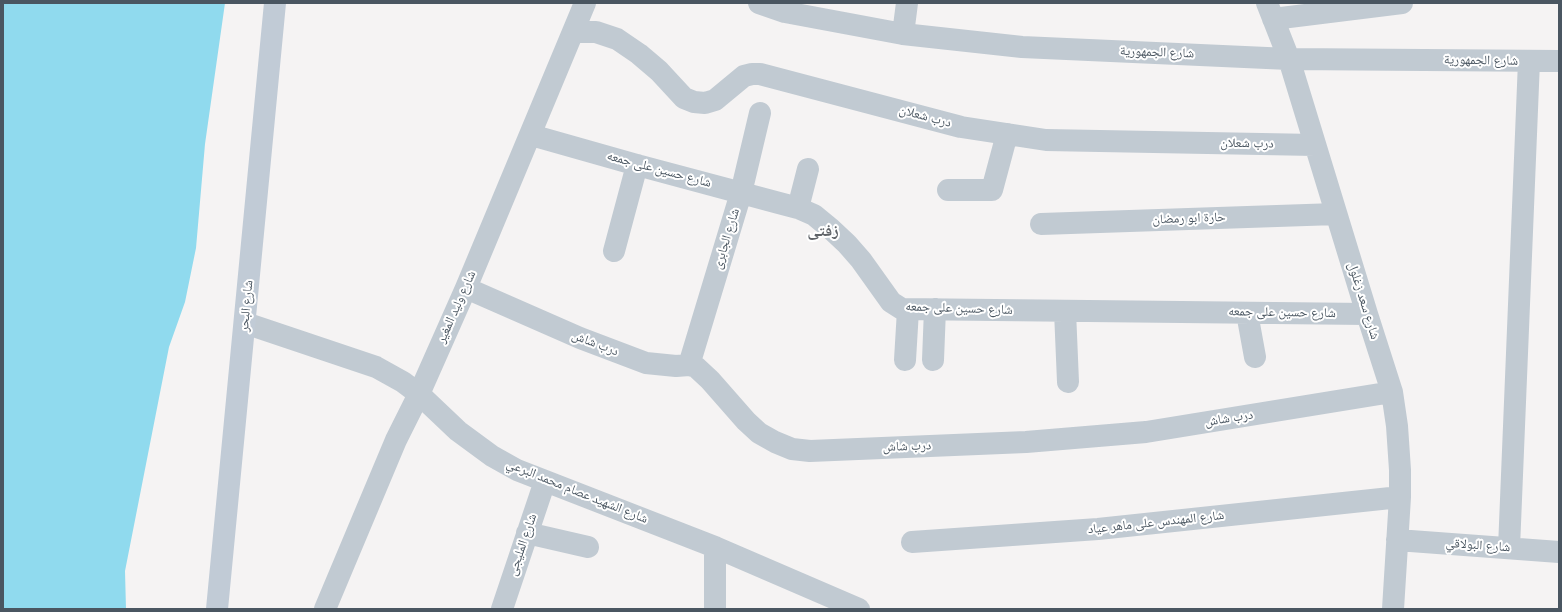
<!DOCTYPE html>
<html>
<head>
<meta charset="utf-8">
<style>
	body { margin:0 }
	#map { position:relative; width:1562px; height:612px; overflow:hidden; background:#f5f3f3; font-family:"Nunito Sans",sans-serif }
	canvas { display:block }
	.frame { position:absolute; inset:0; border:4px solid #4a5661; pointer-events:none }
</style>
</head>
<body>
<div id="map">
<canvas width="1562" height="612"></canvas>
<div class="frame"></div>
</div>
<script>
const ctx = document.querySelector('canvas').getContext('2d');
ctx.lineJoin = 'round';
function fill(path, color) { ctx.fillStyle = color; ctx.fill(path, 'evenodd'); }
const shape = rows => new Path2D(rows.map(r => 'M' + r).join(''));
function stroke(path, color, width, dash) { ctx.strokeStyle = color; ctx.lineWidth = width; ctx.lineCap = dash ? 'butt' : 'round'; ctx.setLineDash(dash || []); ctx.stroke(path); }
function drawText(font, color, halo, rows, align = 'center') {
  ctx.font = font + ' "Nunito Sans","Noto Naskh Arabic",sans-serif'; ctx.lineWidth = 4; ctx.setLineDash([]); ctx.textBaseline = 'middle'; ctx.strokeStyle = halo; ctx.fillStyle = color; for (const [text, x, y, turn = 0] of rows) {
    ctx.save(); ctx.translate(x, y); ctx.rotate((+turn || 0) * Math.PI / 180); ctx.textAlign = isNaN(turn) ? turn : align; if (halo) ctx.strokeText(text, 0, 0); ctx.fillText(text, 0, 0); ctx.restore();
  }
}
fill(shape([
	[3,3,225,3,205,144,196,248,185,302,169,347,125,571,126,609,3,609]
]), '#90daee');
stroke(shape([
	[759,3,785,12,903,34,1022,47,1289,59,1559,61],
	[1267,3,1289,59,1367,314,1392,392,1397,426,1400,470,1400,497,1393,609],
	[1273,19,1402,3],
	[573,32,596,32,617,39,639,54,659,71,684,98,694,102,705,103,715,100,744,76,752,74,760,74,961,127,1046,140,1315,145],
	[903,34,907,3],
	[531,135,637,165,779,203,798,208,814,215,831,229,847,244,861,260,891,302,902,309,1367,314],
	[948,190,992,190,1007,134],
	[798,208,808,169],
	[1041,224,1336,214],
	[614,251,637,165],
	[466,288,580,338,646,363,676,366,689,365,696,367,710,380,746,421,759,433,775,442,792,449,810,451,1026,442,1146,432,1392,392],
	[1065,311,1068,382],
	[1247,313,1255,357],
	[245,323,376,367,403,382,419,394,458,431,492,456,517,470,715,547,859,609],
	[905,360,908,310],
	[933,360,935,309],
	[689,365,741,193,760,113],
	[527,533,588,547],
	[1397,540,1559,552],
	[912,542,1098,529,1400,497],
	[1509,548,1529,61],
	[325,609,396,440,419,394,466,288,585,3],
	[502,609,545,481],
	[715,609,715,547]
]), '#c1cad2', 22);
stroke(shape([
	[217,609,275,3]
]), '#c1cbd6', 22);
drawText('13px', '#4a5661', '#fff', [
	["شارع الجمهورية",1157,53,2],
	["شارع الجمهورية",1481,61,1],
	["درب شعلان",925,117,15],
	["درب شعلان",1247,144,1],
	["شارع حسين على جمعه",659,170,15],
	["حارة ابو رمضان",1189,219,-2],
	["شارع الجابرى",727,239,-73],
	["شارع سعد زغلول",1363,301,73],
	["شارع البحر",247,306,-85],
	["شارع وليد المغير",457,307,-66],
	["شارع حسين على جمعه",959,309,2],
	["شارع حسين على جمعه",1282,313,1],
	["درب شاش",595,344,21],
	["درب شاش",1229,419,-9],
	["درب شاش",907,447,-2],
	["شارع الشهيد عصام محمد البرعي",577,492,22],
	["شارع المهندس على ماهر عياد",1156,523,-6],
	["شارع المليجى",523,545,-71],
	["شارع البولاقي",1478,546,4]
]);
drawText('bold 17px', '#5f6368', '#fff', [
	["زفتى",823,232]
]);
</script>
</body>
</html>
